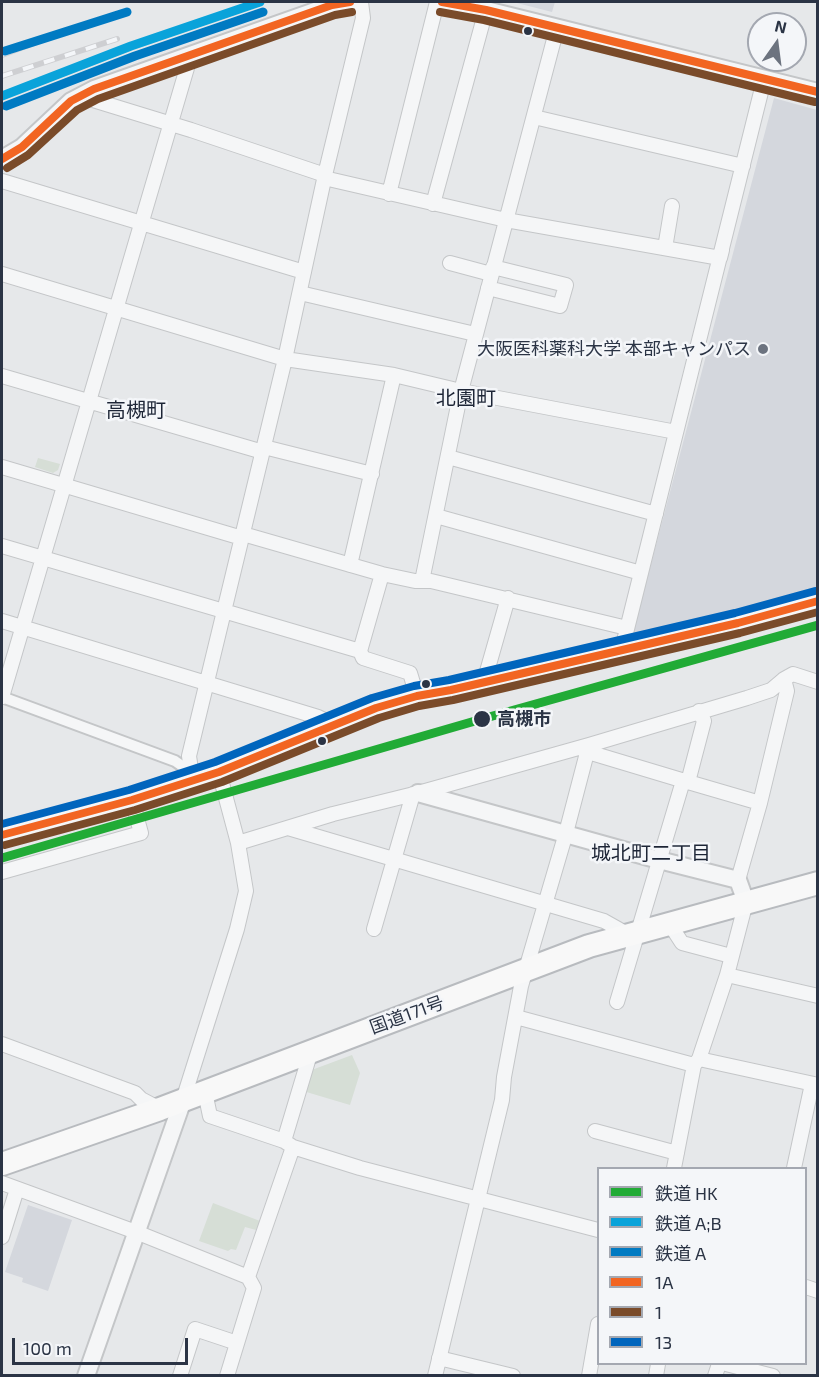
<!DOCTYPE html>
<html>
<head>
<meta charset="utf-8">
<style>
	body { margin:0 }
	#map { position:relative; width:819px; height:1377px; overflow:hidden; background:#e6e8ea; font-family:"Exo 2","Noto Sans JP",sans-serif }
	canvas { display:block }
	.frame { position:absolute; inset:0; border:3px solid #2b3445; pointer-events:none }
	.legend { position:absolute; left:597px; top:1167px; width:210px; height:198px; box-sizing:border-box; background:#f4f6f9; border:2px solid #a4a8b1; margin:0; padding:8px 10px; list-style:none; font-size:18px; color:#2b3445 }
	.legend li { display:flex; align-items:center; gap:12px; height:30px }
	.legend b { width:30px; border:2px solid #a4a8b1 }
	.north { position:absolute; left:747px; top:12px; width:60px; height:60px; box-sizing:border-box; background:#f4f6f9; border:2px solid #a4a8b1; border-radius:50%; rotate:14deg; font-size:16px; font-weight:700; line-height:24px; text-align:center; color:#2b3445 }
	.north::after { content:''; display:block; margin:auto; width:21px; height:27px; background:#6c737f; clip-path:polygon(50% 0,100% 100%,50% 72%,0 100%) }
	.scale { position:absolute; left:12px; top:1338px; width:176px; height:27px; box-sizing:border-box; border:3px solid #2b3445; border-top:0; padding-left:8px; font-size:18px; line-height:21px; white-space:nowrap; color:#2b3445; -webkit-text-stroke:4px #f4f6f9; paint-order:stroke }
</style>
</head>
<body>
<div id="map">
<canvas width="819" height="1377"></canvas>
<div class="frame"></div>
<ul class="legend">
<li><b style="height:8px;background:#21ab36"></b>鉄道 HK</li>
<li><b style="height:8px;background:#09a3da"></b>鉄道 A;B</li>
<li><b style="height:8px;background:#007ac2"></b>鉄道 A</li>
<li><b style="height:8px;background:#f26522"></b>1A</li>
<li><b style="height:8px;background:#7a4b2a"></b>1</li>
<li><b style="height:8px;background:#0065bd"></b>13</li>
</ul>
<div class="north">N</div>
<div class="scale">100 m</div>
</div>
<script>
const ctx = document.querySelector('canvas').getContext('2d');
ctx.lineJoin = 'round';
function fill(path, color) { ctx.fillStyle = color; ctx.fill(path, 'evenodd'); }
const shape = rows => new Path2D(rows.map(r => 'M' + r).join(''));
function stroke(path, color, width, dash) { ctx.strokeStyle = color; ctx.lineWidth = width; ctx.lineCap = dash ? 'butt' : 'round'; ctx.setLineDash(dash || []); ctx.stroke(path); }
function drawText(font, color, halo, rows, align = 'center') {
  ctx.font = font + ' "Exo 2","Noto Sans JP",sans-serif'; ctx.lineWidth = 5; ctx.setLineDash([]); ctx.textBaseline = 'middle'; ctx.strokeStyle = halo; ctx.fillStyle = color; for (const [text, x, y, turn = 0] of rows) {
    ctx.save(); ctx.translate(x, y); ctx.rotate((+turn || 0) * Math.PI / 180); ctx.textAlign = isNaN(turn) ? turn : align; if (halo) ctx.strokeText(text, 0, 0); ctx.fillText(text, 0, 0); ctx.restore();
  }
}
fill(shape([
	[513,2,555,2,552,12],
	[774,98,817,110,817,588,702,622,632,636],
	[28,1205,72,1220,48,1291,22,1282,23,1278,5,1272]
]), '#d4d7dd');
fill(shape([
	[38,458,60,464,58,470,53,473,35,467],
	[352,1055,360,1073,350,1105,303,1091,309,1071],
	[213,1203,260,1221,256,1230,245,1227,236,1250,231,1249,228,1251,199,1241]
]), '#d6ded6');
const pedestrian = shape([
	[2,697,175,761,195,775]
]);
const minor = shape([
	[80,96,191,130,325,175],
	[534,117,743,166],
	[324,178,506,220,720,258,722,250],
	[2,181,304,272],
	[389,194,437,2],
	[433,204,486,10],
	[665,248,672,206],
	[450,263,491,274],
	[2,274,285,359,394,375,461,391,676,432],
	[488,288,560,306,566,285,493,267],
	[300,293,475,334],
	[2,376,263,452],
	[264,447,372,474],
	[448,457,656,514],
	[2,467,242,538],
	[436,516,641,573],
	[243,534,382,574,415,581,431,581,627,628],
	[2,546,360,651],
	[350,565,394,375],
	[382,574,360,651,363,658,410,673,417,696],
	[422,581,461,391,557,28],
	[2,621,318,717,322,719,328,729],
	[622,649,764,80],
	[484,682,508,598],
	[2,697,187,68,185,59],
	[588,752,688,782,704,721,699,711],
	[200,778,191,769,189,756,285,359,325,175,363,18,361,2],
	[688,782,760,803],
	[288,828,604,921,629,935],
	[238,843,333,814,418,793,589,745,747,698,771,690,784,679],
	[2,872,141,833,132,800],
	[738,880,760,803,787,691,784,679,793,674,818,682],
	[746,902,727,975,699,1059,818,1085],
	[669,923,682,943,731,956],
	[374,929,413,794],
	[727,975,818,996],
	[617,1002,683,781],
	[516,1017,694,1065],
	[2,1044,135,1093,141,1099,160,1109],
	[205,1092,210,1116,284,1141,293,1147,360,1168,598,1230],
	[183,1100,237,929,246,891,238,843,219,772],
	[595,1131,677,1153],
	[284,1141,311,1051],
	[674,1168,694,1065,699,1059],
	[794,1168,812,1084],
	[2,1183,136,1232,248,1277,254,1288,227,1376],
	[2,1237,17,1189],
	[248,1277,293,1147],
	[806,1287,818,1291],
	[439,1358,513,1376],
	[726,1364,773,1376],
	[180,1376,195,1329,237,1343],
	[435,1376,502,1100,504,1077,521,986,566,833,589,745],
	[589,1376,598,1324],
	[656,1376,658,1364],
	[715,1376,719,1364]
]);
const tertiary = shape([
	[442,2,486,10,818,92],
	[2,159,22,147,71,101,94,89,332,5,350,2],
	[418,793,659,860,738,880,746,902],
	[2,835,132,800,219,772,376,708,417,696,451,690,738,623,818,601],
	[86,1376,183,1100]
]);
const trunk = shape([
	[2,1164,160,1109,589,946,818,883]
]);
stroke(pedestrian, '#c4c6c8', 14);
stroke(minor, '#c4c6c8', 16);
stroke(tertiary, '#c4c6c8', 20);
stroke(trunk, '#b8bbbf', 26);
stroke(pedestrian, '#f5f6f7', 10);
stroke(minor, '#f5f6f7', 14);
stroke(tertiary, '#f5f6f7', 16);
stroke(trunk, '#f8f8f8', 22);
const rail = shape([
	[2,55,50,37],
	[2,76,117,39]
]);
stroke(rail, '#cecfd2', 6);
stroke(rail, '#f4f6f9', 4, [11]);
stroke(shape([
	[442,2,486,10,818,92],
	[2,159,22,147,71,101,94,89,332,5,350,2],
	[2,835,132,800,219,772,376,708,417,696,451,690,738,623,818,601]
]), '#f26522', 8);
stroke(shape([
	[440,12,484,20,815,102],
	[7,168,28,155,77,110,98,99,335,15,352,12],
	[5,845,135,810,222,782,379,718,419,706,453,700,740,633,818,612]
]), '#7a4b2a', 8);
stroke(shape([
	[2,824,129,790,215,762,372,698,414,686,449,680,735,613,815,591]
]), '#0065bd', 8);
stroke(shape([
	[2,858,482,719,818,625]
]), '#21ab36', 9);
stroke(shape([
	[2,96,131,46,260,2]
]), '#09a3da', 9);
stroke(shape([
	[5,51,127,12],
	[6,106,135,56,263,12]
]), '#007ac2', 9);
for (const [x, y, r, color] of [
	[528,31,5,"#2b3445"],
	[763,349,6,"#6c737f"],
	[426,684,5,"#2b3445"],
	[482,719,9,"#2b3445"],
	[322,741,5,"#2b3445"]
]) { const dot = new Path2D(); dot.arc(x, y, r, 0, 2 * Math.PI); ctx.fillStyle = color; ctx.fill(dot); stroke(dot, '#f4f6f9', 2); }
drawText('18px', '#2b3445', '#f4f6f9', [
	["大阪医科薬科大学 本部キャンパス",751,349]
], 'right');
drawText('bold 18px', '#2b3445', '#f4f6f9', [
	["高槻市",497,719]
], 'left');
drawText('18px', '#2b3445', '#f4f6f9', [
	["国道171号",407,1015,-20]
]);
drawText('20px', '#1d2536', '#f4f6f9', [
	["北園町",466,398],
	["高槻町",136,410],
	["城北町二丁目",651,853]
]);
</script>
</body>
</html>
